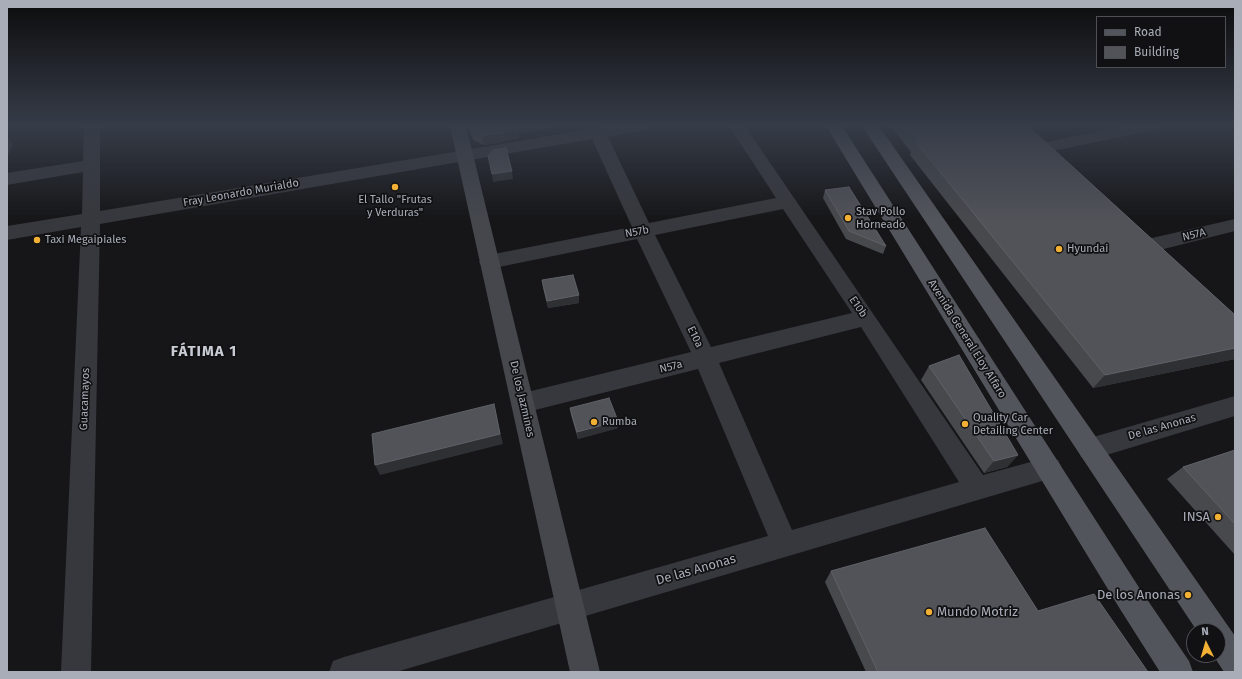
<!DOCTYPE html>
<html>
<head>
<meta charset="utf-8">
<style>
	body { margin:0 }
	#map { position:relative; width:1242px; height:679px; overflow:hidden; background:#161618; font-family:"Fira Sans",sans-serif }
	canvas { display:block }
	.frame { position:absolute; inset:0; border:8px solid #a8adb8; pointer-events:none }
	.legend { position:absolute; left:1096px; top:16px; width:130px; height:52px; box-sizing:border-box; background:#111113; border:1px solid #4d4f55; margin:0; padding:5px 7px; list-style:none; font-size:12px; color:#a8adb8 }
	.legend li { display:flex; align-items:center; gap:8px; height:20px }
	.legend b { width:20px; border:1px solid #4d4f55 }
	.north { position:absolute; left:1186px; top:623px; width:40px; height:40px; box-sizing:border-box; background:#111113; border:1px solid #4d4f55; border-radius:50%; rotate:355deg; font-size:11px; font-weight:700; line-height:16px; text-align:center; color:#a8adb8 }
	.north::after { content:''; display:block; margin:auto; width:14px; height:18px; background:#f2b134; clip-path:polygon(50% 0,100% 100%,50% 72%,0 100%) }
</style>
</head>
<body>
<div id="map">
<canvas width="1242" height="679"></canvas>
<div class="frame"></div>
<ul class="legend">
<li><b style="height:5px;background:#53555c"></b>Road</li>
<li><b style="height:11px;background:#525359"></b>Building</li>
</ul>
<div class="north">N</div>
</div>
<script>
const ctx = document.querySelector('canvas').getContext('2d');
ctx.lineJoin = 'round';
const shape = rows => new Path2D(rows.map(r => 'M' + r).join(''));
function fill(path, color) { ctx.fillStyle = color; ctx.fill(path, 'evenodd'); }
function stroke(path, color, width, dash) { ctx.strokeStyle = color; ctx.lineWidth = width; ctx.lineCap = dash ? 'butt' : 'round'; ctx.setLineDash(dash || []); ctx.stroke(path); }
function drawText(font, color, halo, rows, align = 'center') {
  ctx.font = font + ' "Fira Sans",sans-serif'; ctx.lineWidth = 3.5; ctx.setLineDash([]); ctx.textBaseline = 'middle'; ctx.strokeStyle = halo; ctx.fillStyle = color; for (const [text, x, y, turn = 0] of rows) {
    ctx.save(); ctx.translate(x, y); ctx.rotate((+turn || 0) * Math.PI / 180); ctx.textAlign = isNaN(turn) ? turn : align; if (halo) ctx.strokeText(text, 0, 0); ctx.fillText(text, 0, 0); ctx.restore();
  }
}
fill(shape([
	[84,126,100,126,100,211,609,126,649,126,647,130,608,137,649,223,776,198,729,126,745,126,983,475,1049,457,1058,460,1062,468,1058,476,1049,479,396,672,329,672,333,661,344,657,768,536,698,369,523,413,515,410,511,403,515,396,523,393,691,352,637,239,489,269,482,267,479,262,482,257,489,255,632,227,592,139,100,224,91,672,61,672,81,227,7,240,7,226,82,214,83,172,7,185,7,173,83,161,84,126],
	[783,209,852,313,711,347,655,235,783,209],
	[861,327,959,482,792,530,719,363,861,327],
	[1124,126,1158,126,1156,130,1150,131,1047,152,1041,151,1038,147,1041,143,1047,142,1124,126],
	[1235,219,1235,231,1152,252,1145,250,1142,245,1145,240,1152,238,1235,219],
	[1235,396,1235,416,1090,460,1081,457,1078,449,1081,441,1090,438,1235,396]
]), '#37383d');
fill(shape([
	[450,126,466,126,600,672,570,672,450,126]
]), '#45474d');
fill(shape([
	[826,126,842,126,1140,589,1189,661,1193,672,1160,672,1120,609,826,126],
	[862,126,879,126,1235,636,1235,672,1224,672,1213,655,1218,655,1218,631,1197,631,862,126]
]), '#53555c');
fill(shape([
	[468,126,557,126,519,134,519,138,503,141,503,142,484,145,473,140],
	[891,126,1028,126,1235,315,1235,359,1093,388,910,155,911,152],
	[825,190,886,246,883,254,846,239,823,198],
	[542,280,579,295,579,303,548,308,543,288],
	[929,366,1018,455,1007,467,984,473,921,380],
	[570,408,618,428,578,439,571,415],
	[1235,450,1235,555,1167,479,1183,467],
	[831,571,1038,611,1148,672,866,672,825,582]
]), '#47494d');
fill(shape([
	[516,126,557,126,519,134,519,138,503,141,503,142,484,145,482,136,502,131],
	[7,137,13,144,7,158],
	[512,171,513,179,493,182,492,174],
	[579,295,579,303,548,308,547,301],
	[1235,348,1235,359,1093,388,1105,375],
	[494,404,503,444,380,475,375,465],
	[618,421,618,428,578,439,577,432],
	[1018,455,1007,467,984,473,994,461]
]), '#2f3033');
const building = shape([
	[470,126,517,126,518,129,502,131,502,133,482,136,471,131,470,126],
	[907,126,1028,126,1235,315,1235,348,1105,375,915,141,919,140,907,126],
	[506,148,512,171,492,174,488,156,493,150,506,148],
	[849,187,886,246,849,231,825,190,849,187],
	[573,275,579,295,547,301,542,280,573,275],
	[959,355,1018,455,994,461,929,366,959,355],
	[609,398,618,421,577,432,570,408,609,398],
	[494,404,500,434,375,465,372,434,494,404],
	[1235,450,1235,524,1183,467,1235,450],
	[985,528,1038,611,1094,594,1148,672,878,672,831,571,985,528]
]);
fill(building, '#525359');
stroke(building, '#5f6168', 1);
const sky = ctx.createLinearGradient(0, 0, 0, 221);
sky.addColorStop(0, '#0c0c0d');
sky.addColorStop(0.57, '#363c48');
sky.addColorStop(1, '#363c4800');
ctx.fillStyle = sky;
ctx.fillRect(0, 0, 1242, 221);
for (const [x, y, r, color] of [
	[395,187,4,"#f2b134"],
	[848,218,4,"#f2b134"],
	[37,240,4,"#f2b134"],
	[1059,249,4,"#f2b134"],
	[594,422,4,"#f2b134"],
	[965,424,4,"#f2b134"],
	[1218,517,4,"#f2b134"],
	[1188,595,4,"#f2b134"],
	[929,612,4,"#f2b134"]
]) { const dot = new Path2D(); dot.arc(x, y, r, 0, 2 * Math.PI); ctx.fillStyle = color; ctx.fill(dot); stroke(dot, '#111113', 1.5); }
drawText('11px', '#a8adb8', '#111113', [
	["Fray Leonardo Murialdo",241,193,-10],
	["N57b",637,232,-11],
	["N57A",1194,235,-13],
	["E10b",858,307,56],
	["E10a",695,337,64],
	["Avenida General Eloy Alfaro",967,339,58],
	["N57a",671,367,-14],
	["Guacamayos",85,399,-88],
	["De los Jazmines",522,399,77],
	["De las Anonas",1162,427,-16]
]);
drawText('11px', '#a8adb8', '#111113', [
	["El Tallo \"Frutas",395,200,"center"],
	["y Verduras\"",395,213,"center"],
	["Stav Pollo",856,212],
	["Horneado",856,225],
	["Taxi Megaipiales",45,240],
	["Hyundai",1067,249],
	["Quality Car",973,418],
	["Detailing Center",973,431],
	["Rumba",602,422]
], 'left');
drawText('13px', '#a8adb8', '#111113', [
	["INSA",1210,517],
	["De los Anonas",1180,595],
	["Mundo Motriz",937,612,"left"]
], 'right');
drawText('13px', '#a8adb8', '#111113', [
	["De las Anonas",696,570,-16]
]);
ctx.letterSpacing = '1px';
drawText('bold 15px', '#c9ccd4', '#111113', [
	["FÁTIMA 1",204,352]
]);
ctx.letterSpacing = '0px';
</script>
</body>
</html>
